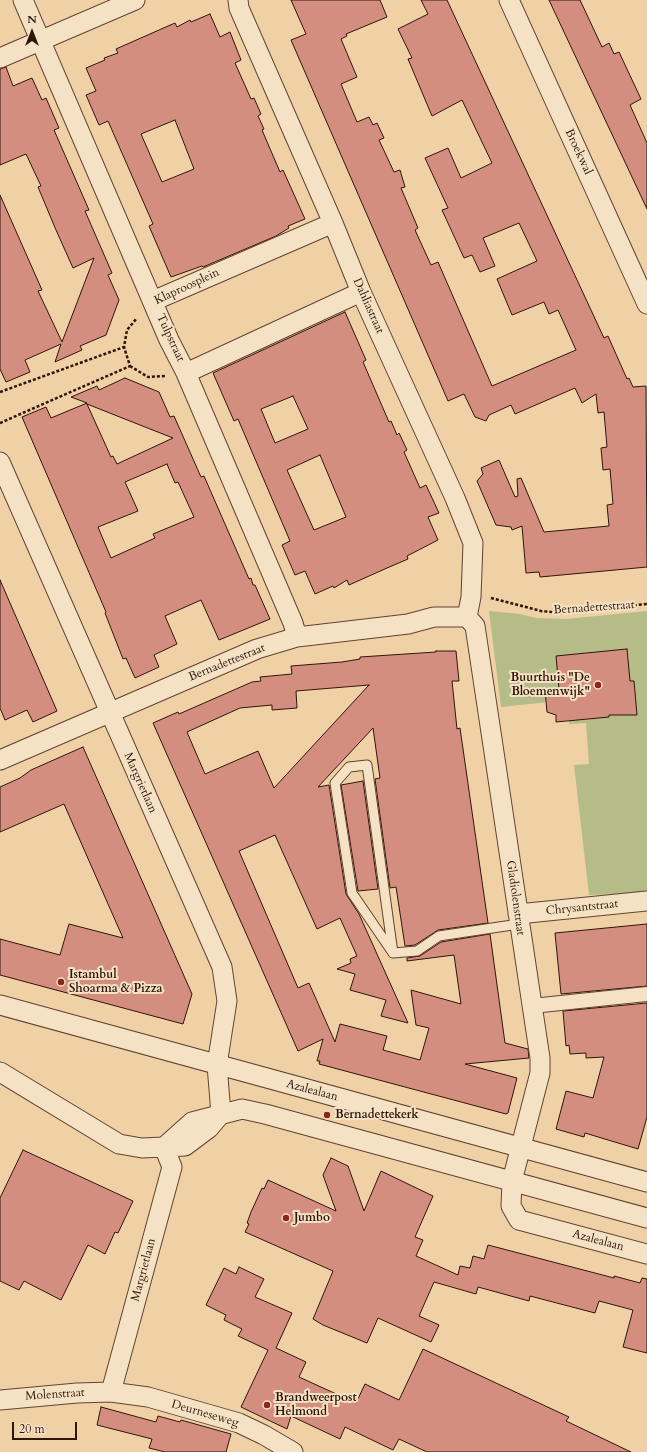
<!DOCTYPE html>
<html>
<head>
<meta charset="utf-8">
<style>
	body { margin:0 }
	#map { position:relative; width:647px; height:1452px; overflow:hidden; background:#efd1a5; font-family:Cardo,serif }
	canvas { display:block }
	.north { position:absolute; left:12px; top:12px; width:40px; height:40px; -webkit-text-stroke:3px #f5e1c4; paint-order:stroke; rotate:0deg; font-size:11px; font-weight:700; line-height:16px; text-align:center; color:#30150b }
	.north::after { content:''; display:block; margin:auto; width:14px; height:18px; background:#30150b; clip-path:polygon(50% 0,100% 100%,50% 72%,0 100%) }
	.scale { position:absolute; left:12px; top:1422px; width:65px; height:18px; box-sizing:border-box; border:2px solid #30150b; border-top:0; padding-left:5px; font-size:12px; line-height:14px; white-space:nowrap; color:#30150b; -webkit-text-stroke:3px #f5e1c4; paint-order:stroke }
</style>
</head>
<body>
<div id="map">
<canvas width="647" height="1452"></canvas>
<div class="north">N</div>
<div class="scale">20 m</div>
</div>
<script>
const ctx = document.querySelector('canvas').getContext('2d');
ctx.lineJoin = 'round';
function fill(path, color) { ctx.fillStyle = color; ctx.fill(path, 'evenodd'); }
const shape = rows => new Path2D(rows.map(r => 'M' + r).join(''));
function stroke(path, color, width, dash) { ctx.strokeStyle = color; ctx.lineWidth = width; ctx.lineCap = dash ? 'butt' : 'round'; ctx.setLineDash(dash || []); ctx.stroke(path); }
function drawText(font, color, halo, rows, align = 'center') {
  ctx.font = font + ' Cardo,serif'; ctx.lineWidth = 4; ctx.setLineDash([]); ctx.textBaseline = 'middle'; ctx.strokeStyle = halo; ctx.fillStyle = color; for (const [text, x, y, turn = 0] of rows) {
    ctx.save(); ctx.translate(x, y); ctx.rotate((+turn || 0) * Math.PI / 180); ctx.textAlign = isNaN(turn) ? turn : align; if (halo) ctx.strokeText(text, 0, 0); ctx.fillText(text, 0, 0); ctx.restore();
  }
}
fill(shape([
	[489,611,520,614,536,618,566,619,647,611,647,893,589,895,574,765,589,764,586,723,569,724,568,711,558,701,501,707]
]), '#b6bc88');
const building = shape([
	[291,0,380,0,387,17,346,34,347,36,341,39,357,77,341,84,357,122,369,117,373,125,377,123,384,138,379,140,394,172,400,170,405,187,401,188,418,228,415,230,431,265,438,262,492,386,576,350,558,310,549,314,544,302,512,315,497,279,537,261,519,223,483,238,495,266,480,272,472,255,464,258,442,210,448,208,425,158,448,148,461,178,492,163,462,100,432,116,408,59,412,58,398,29,428,14,421,0,447,0,604,338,608,336,627,379,629,378,633,387,646,386,647,567,540,577,539,572,526,573,522,526,512,530,511,527,496,525,477,481,483,474,481,468,499,460,515,497,518,496,517,479,521,478,544,532,609,526,607,505,613,504,610,469,603,470,601,448,607,447,604,412,598,413,596,394,582,403,575,388,515,414,511,405,489,415,486,421,475,417,464,394,448,401,291,40,306,34,291,0],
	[549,0,580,0,602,47,609,43,614,54,619,52,641,99,630,105,647,143,647,209,549,0],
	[210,14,220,37,230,32,241,60,235,63,251,99,254,98,261,114,258,116,264,129,262,130,280,172,283,170,305,219,288,226,289,228,276,236,203,267,202,266,171,277,149,226,153,224,108,121,99,125,86,95,96,91,86,68,105,60,104,58,118,53,116,49,159,30,175,23,177,27,190,20,191,22,210,14],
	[175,120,194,169,162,182,141,134,175,120],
	[6,67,13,86,32,78,42,100,46,98,59,128,54,130,89,210,85,211,112,273,108,275,119,300,106,335,80,346,82,350,55,362,61,344,25,360,30,372,6,382,0,369,0,195,42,290,38,291,62,342,94,258,73,268,56,230,38,187,41,186,26,154,0,165,0,69,6,67],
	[345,312,366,360,363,362,389,422,391,421,397,435,399,433,407,450,404,452,420,488,426,485,439,513,428,517,438,540,407,556,408,559,387,568,349,585,347,580,334,588,333,586,315,594,305,571,295,575,282,545,290,541,238,419,234,421,213,373,345,312],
	[293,396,308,429,275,443,261,409,293,396],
	[320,455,346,517,314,530,287,470,320,455],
	[125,378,159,392,170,417,174,416,201,477,204,476,249,579,251,578,253,585,255,585,270,619,219,640,201,600,165,616,177,644,154,655,159,667,135,678,126,658,123,659,105,613,106,612,22,417,46,407,51,418,87,403,71,397,97,386,99,390,125,378],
	[87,404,145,427,173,438,117,464,113,456,111,457,87,404],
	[167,464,175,483,178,482,194,517,153,534,155,538,111,558,98,527,138,511,125,482,167,464],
	[0,580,57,711,33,722,27,710,5,720,0,708,0,580],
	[627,649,630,681,634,681,637,715,609,715,609,717,556,722,556,715,547,712,545,690,559,689,556,656,627,649],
	[436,651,456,651,459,681,452,681,457,729,460,728,488,923,438,930,415,945,405,946,396,887,390,888,375,779,380,778,373,728,318,787,329,785,346,894,359,914,408,1023,381,1016,386,1000,350,990,355,974,337,969,351,963,350,959,357,956,340,918,317,929,275,835,239,851,298,988,309,983,335,1042,340,1024,387,1036,383,1050,420,1060,429,1028,416,1025,411,990,461,1004,454,955,407,961,407,958,420,956,441,942,490,934,505,1043,528,1049,529,1058,465,1064,517,1078,508,1113,506,1114,319,1064,320,1061,317,1061,323,1039,298,1051,153,723,178,712,179,714,252,682,261,681,260,677,292,674,291,666,342,662,360,659,360,657,436,652,436,651],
	[369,685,274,788,258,751,205,774,187,732,240,708,272,705,272,710,297,708,296,691,369,685],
	[83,747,192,994,183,1024,0,975,0,939,60,955,69,924,123,938,64,804,0,832,0,787,20,778,31,770,83,747],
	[363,781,378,889,358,891,341,785,363,781],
	[647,924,647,986,561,994,555,933,647,924],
	[647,1003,647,1117,638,1149,585,1133,584,1137,556,1129,566,1091,593,1098,604,1057,586,1058,586,1053,570,1054,569,1045,566,1046,563,1011,647,1003],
	[23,1150,133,1201,118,1233,115,1232,105,1254,88,1245,61,1300,24,1281,19,1290,0,1281,0,1198,23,1150],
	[331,1158,348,1166,364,1211,381,1171,433,1196,415,1237,423,1240,416,1256,458,1275,460,1266,470,1268,473,1256,484,1259,488,1245,614,1278,614,1276,640,1283,642,1278,647,1279,647,1353,623,1347,633,1310,599,1301,595,1313,530,1296,529,1301,478,1287,476,1294,434,1282,419,1316,439,1325,431,1342,378,1318,367,1343,323,1325,313,1319,333,1271,245,1232,249,1224,247,1223,251,1212,262,1188,264,1189,268,1180,336,1211,323,1175,331,1158],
	[239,1267,264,1279,255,1297,292,1313,276,1348,306,1362,299,1377,356,1403,365,1384,399,1400,423,1349,569,1417,566,1421,631,1452,427,1452,399,1439,393,1450,345,1427,340,1439,291,1416,287,1429,241,1407,268,1350,238,1336,242,1329,224,1320,226,1315,206,1305,224,1268,236,1274,239,1267],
	[101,1407,156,1422,158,1416,180,1422,181,1420,231,1434,226,1452,165,1452,149,1448,152,1439,97,1425,101,1407]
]);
fill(building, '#d48e7f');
stroke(building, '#30150b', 1);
const service = shape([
	[393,953,352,893,335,783,349,767,367,765,393,953,417,951,439,936,519,924]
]);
const pedestrian = shape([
	[532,1006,647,994]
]);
const minor = shape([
	[23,0,169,340,186,373,293,623,297,637],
	[238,0,239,8,333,223,361,292,455,498,473,543,471,597,467,617],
	[509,0,647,304],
	[0,58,135,0],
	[153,301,333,223],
	[186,373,361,292],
	[0,462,222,967,227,1001,217,1065,221,1114,209,1128,185,1146,142,1148,119,1144,0,1072],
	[467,617,475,626,540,1058,540,1073,512,1181,511,1206,519,1220,647,1254],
	[0,760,257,649,297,637,408,624,434,617,467,617],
	[518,914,647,901],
	[0,1005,647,1182],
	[164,1147,192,1122,242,1109,265,1114,647,1218],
	[111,1392,172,1167,164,1147],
	[0,1400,77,1393,111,1392,148,1397,239,1423,264,1435,293,1452]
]);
stroke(service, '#604432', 11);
stroke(pedestrian, '#604432', 16);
stroke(minor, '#604432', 21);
stroke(shape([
	[130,366,148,377,165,376],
	[0,392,124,347],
	[0,423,130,366,124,347,127,330,137,318],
	[491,598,541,611,561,613,647,604]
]), '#30150b', 2.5, [3, 2]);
stroke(service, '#f5e1c4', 9);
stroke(pedestrian, '#f5e1c4', 14);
stroke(minor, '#f5e1c4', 19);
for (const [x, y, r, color] of [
	[598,685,4,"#8f2418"],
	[61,982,4,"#8f2418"],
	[327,1115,4,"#8f2418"],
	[286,1218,4,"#8f2418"],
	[267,1405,4,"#8f2418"]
]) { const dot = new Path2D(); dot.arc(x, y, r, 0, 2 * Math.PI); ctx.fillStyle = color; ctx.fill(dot); stroke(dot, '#f5e1c4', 1.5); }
drawText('12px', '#30150b', '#f5e1c4', [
	["Broekwal",578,152,65],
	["Klaproosplein",187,287,-25],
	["Dahliastraat",368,306,66],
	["Tulpstraat",170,338,65],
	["Bernadettestraat",594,608,-4],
	["Bernadettestraat",227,663,-22],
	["Margrietlaan",140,783,66],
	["Gladiolenstraat",515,898,82],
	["Chrysantstraat",582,908,-6],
	["Azalealaan",312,1091,15],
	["Azalealaan",598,1241,15],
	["Margrietlaan",144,1270,-75],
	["Molenstraat",55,1395,-4],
	["Deurneseweg",205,1414,16]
]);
drawText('bold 12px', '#30150b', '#f5e1c4', [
	["Buurthuis \"De",590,678,"right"],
	["Bloemenwijk\"",590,692,"right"],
	["Istambul",69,975],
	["Shoarma & Pizza",69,989],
	["Bernadettekerk",335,1115],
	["Jumbo",294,1218],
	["Brandweerpost",275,1398],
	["Helmond",275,1412]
], 'left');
</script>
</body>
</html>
